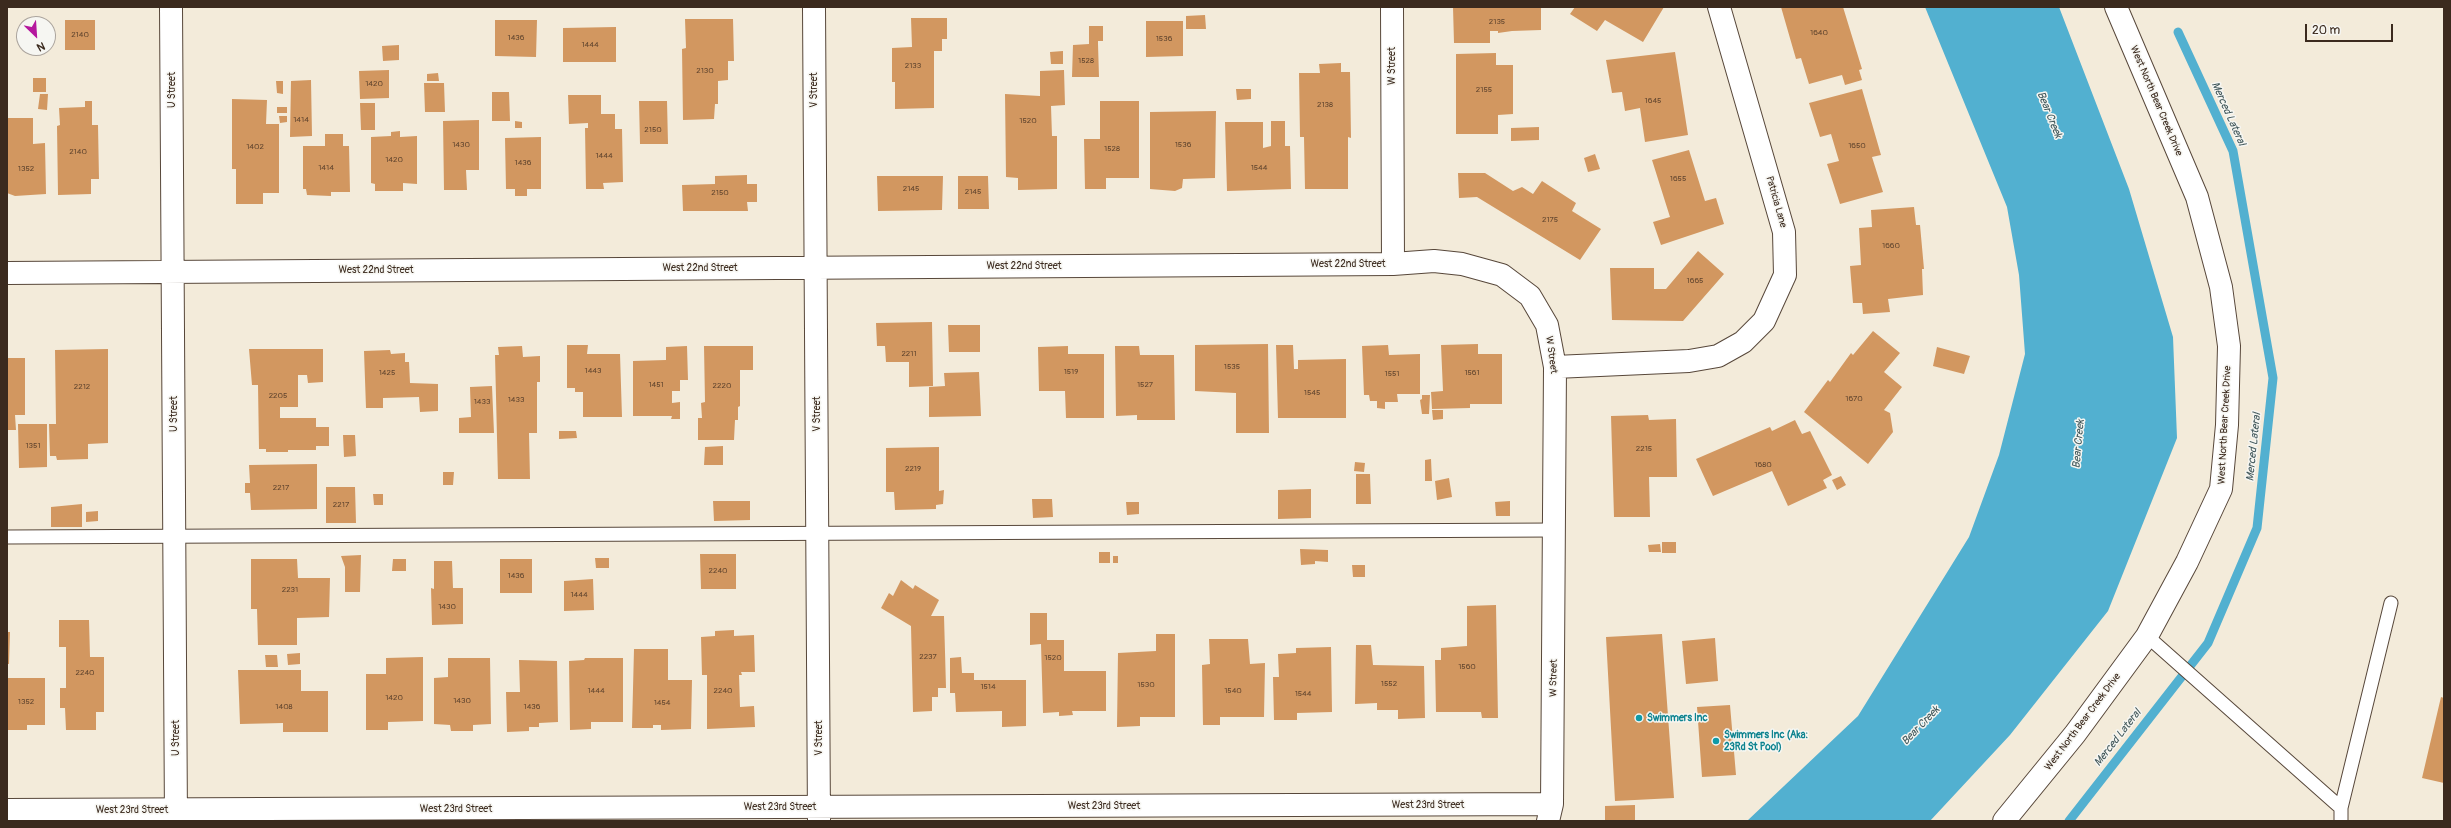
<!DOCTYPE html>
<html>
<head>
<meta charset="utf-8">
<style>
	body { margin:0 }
	#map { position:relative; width:2451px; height:828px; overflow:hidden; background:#f3ebda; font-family:Pangolin,sans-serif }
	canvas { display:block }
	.frame { position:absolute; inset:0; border:8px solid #3b2a1e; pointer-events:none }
	.north { position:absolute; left:16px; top:16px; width:40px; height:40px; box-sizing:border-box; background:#f6f6f2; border:1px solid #aba49d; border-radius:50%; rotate:155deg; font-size:11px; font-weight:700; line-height:16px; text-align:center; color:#3b2a1e }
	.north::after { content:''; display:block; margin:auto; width:14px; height:18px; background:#b5179e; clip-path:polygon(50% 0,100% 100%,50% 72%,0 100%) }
	.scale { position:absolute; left:2305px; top:24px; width:88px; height:18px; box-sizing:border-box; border:2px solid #3b2a1e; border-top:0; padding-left:5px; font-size:12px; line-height:14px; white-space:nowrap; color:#3b2a1e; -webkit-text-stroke:3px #f6f6f2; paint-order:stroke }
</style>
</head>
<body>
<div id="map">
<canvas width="2451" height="828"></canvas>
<div class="frame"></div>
<div class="north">N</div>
<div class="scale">20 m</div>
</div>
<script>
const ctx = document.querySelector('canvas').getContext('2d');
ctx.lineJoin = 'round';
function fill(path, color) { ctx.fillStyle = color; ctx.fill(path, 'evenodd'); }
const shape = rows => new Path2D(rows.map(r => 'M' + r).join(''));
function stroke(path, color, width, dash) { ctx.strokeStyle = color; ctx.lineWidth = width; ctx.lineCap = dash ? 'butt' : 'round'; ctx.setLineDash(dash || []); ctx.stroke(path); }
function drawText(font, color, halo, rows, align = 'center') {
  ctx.font = font + ' Pangolin,sans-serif'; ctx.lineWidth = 3; ctx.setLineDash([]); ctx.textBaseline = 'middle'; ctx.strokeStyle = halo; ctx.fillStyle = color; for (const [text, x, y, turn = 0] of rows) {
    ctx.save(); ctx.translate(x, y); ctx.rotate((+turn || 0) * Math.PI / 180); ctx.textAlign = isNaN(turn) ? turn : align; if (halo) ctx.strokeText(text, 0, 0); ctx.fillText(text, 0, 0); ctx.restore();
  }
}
fill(shape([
	[1925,7,2059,7,2129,189,2173,337,2177,438,2108,611,2010,735,1930,821,1747,821,1858,716,1969,537,1999,455,2025,354,2019,275,2007,207]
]), '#52b0d0');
stroke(shape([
	[2069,821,2208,643,2257,528,2273,378,2233,151,2178,32]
]), '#52b0d0', 9);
fill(shape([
	[1453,7,1541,7,1541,30,1512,31,1498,33,1498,31,1490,31,1490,43,1454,43],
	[1575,7,1664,7,1643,42,1605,20,1597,31,1570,14],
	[1781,7,1843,7,1862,69,1859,70,1862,80,1845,85,1842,75,1809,84,1801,58,1796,59],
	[1205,15,1206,29,1186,29,1186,16],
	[911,18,947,18,947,39,942,39,942,51,934,51,934,108,895,109,895,82,892,82,892,48,912,47],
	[685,19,733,19,734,61,728,61,728,80,718,81,718,104,715,104,714,119,683,120,682,49,686,48],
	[65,20,95,20,95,50,65,50],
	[495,20,537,20,536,57,495,56],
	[1146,21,1183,21,1183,56,1146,57],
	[1089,26,1103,26,1103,41,1098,41,1098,44,1099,77,1072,77,1073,45,1089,44],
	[616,27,616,62,563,62,563,28],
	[399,45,399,60,383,61,382,46],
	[1063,51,1063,64,1051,64,1050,52],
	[1675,52,1688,135,1645,142,1640,108,1625,111,1622,92,1612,93,1606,60],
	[1496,53,1496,65,1513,65,1513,114,1498,115,1498,134,1456,134,1456,54],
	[1341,63,1341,72,1350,72,1351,138,1348,137,1348,189,1305,189,1304,137,1300,137,1299,73,1320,73,1319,64],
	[389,70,389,98,360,99,359,71],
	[1064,70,1065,105,1051,106,1052,136,1057,136,1057,189,1018,190,1018,178,1006,177,1005,94,1040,96,1040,71],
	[438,73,439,81,427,81,427,74],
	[33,78,46,78,46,92,33,92],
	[311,80,312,136,290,137,291,81],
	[276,81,283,81,283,94,277,93],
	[424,83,444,83,445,112,425,112],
	[1236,89,1251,89,1251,99,1237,100],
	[1862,89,1881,155,1872,157,1883,192,1840,204,1827,164,1839,161,1831,134,1820,137,1809,103],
	[492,92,509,92,510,121,492,121],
	[40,94,48,94,47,110,38,109],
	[568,95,601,95,601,114,615,114,615,129,622,129,623,182,603,183,604,189,586,189,585,128,588,128,588,123,569,124],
	[232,99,267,100,266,124,279,124,279,193,263,193,263,204,236,204,236,169,232,169],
	[85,101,92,101,92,125,98,125,99,179,91,179,91,194,58,195,57,126,60,125,59,108,85,107],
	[639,101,667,101,668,144,640,144],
	[1100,101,1139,101,1139,178,1106,178,1106,189,1085,189,1084,139,1100,139],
	[360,103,375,103,375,130,361,130],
	[277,107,287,107,287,113,277,113],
	[1216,111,1215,178,1183,179,1182,188,1175,191,1150,189,1150,112],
	[279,116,287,116,287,122,280,123],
	[7,118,33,118,33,144,45,143,46,194,15,196,7,193],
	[479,120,479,170,466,170,467,190,444,190,443,121],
	[515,121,522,122,522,128,515,128],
	[1271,121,1285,121,1285,146,1290,146,1291,189,1227,191,1225,122,1263,122,1263,148,1271,146],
	[1539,127,1539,140,1511,141,1511,128],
	[400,131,400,137,417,136,417,184,403,183,403,191,375,191,375,184,371,183,371,137,391,136,391,132],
	[325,134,343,134,343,146,349,146,350,192,331,192,331,196,307,195,306,189,303,189,303,146,325,146],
	[541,137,541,189,527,189,527,196,515,196,515,189,506,189,505,138],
	[1689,150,1705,201,1716,198,1724,224,1661,245,1653,222,1670,217,1652,160],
	[1595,154,1600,169,1588,172,1584,158],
	[1458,173,1485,173,1513,191,1522,187,1533,194,1542,181,1576,203,1572,211,1601,229,1580,260,1477,197,1459,198],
	[747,175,747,184,757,184,757,202,747,202,748,211,683,211,682,185,715,184,715,176],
	[877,176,943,176,942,210,878,211],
	[958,176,988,176,989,209,958,209],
	[1914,207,1916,225,1920,225,1924,269,1922,269,1923,295,1888,299,1890,312,1863,314,1862,303,1853,303,1850,266,1861,265,1859,228,1872,227,1871,210],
	[1698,251,1724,274,1683,321,1612,320,1610,268,1654,268,1654,289,1666,289],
	[932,322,933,386,909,387,909,362,886,362,885,346,877,346,876,323],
	[948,325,980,325,980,352,949,352],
	[1873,331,1900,353,1884,372,1902,387,1884,410,1890,413,1893,432,1868,464,1804,412,1828,380,1830,382,1851,353,1853,355],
	[1268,344,1269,433,1236,433,1236,393,1195,391,1195,345],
	[1478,344,1478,354,1502,354,1502,404,1470,404,1470,408,1432,409,1431,392,1443,391,1441,345],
	[567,345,588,345,587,354,620,354,622,417,583,417,583,392,575,392,575,388,567,388],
	[1276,345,1293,345,1294,369,1298,369,1298,360,1346,359,1346,418,1278,418],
	[1388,345,1389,355,1420,354,1420,394,1397,394,1398,402,1385,402,1385,409,1377,408,1377,401,1370,401,1369,395,1364,395,1362,346],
	[522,346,523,357,540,356,540,382,537,382,537,433,529,433,530,479,498,479,495,355,499,355,498,347],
	[687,346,688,380,680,380,680,391,672,391,672,403,680,402,680,419,671,419,672,416,633,416,633,361,666,360,666,347],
	[704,346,753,346,753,370,740,370,740,406,738,407,738,420,735,420,734,440,698,440,698,418,702,418,701,403,705,402],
	[1068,346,1068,354,1104,354,1104,418,1066,418,1065,391,1039,391,1038,347],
	[1115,346,1139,346,1140,355,1174,355,1175,420,1137,420,1137,415,1116,416],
	[1937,347,1970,356,1964,374,1933,366],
	[108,349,108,443,88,444,88,459,57,460,56,456,50,456,49,424,56,424,55,350],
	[249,349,323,349,323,382,308,383,307,375,298,375,298,407,280,407,280,418,316,418,316,427,329,427,329,446,316,446,316,450,288,450,288,452,266,452,266,449,259,449,258,385,252,385],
	[390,350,391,354,405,353,405,362,409,362,410,383,438,384,438,411,420,412,419,397,383,398,383,408,366,408,364,351],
	[7,358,25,358,25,415,15,415,16,430,7,430],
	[979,372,981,416,929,417,929,387,945,386,944,373],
	[492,386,494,433,459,433,459,418,471,417,470,387],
	[1422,395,1430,395,1429,414,1422,414,1420,400,1422,399],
	[1432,410,1443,410,1443,419,1433,420],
	[1648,415,1649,420,1676,419,1677,477,1649,477,1650,517,1614,517,1611,416],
	[1795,420,1802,434,1810,431,1832,475,1823,480,1827,488,1788,506,1772,471,1713,496,1696,459,1770,427,1772,431],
	[18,424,47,424,47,467,19,468],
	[559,431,576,431,577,438,559,439],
	[343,435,355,435,356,456,344,457],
	[723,446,723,465,704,465,705,447],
	[939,447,939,491,944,490,943,504,936,505,936,509,895,510,894,492,886,492,886,448],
	[1431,459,1432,481,1425,481,1425,460],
	[1355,462,1365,463,1364,472,1354,471],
	[317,464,317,509,251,510,250,493,245,493,245,483,250,483,249,465],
	[443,472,454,472,453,485,443,485],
	[1356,474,1370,474,1371,504,1356,504],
	[1841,476,1846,485,1837,490,1832,480],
	[1449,478,1452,497,1437,500,1435,481],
	[326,487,355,487,356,523,326,523],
	[1311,489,1311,518,1278,519,1278,490],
	[373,494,383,494,383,505,374,505],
	[1032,499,1052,499,1053,517,1033,518],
	[713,501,750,501,750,520,714,521],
	[1510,501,1510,516,1496,516,1495,502],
	[1126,502,1139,502,1139,514,1127,515],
	[82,504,82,527,51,527,51,507],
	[98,511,98,521,86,522,86,512],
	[1662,542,1676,542,1676,553,1662,553],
	[1660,544,1661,552,1649,552,1648,545],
	[1300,549,1328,550,1328,562,1315,561,1315,564,1301,565],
	[1099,552,1110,552,1110,563,1099,563],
	[700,554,736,554,736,589,701,589],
	[361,555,360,592,345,592,345,567,341,556],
	[1113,556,1118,556,1118,563,1113,563],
	[595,558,609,558,609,568,596,568],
	[251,559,297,559,298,578,330,578,329,617,297,618,297,645,258,645,257,609,251,609],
	[393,559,406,559,406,571,392,571],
	[500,559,532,559,532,593,500,593],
	[434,561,452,561,453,588,463,588,463,624,432,625,431,588,434,589],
	[1352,565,1365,565,1365,577,1353,577],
	[593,579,594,610,564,611,564,581],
	[901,580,913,589,915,585,939,600,931,616,944,616,946,688,938,688,938,697,932,697,932,711,913,712,911,626,881,608,889,593,893,596],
	[1496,605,1498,718,1482,718,1481,712,1436,712,1435,660,1441,660,1441,648,1467,646,1467,606],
	[1030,613,1047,613,1047,640,1064,640,1064,671,1106,671,1106,711,1072,711,1073,715,1059,716,1059,712,1043,713,1041,644,1030,645],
	[59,620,89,620,90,657,104,657,104,712,96,712,96,730,66,730,65,708,60,708,60,688,66,688,66,647,59,647],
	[734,630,734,636,754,635,755,672,741,672,742,675,739,675,740,707,754,706,755,727,707,729,707,675,702,675,701,637,715,636,715,631],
	[7,632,10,632,9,664,7,664],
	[1156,634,1175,634,1175,717,1140,717,1140,726,1117,727,1118,653,1156,651],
	[1662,634,1674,798,1615,801,1606,637],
	[1715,638,1718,681,1686,684,1682,641],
	[1209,639,1248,639,1250,664,1265,663,1264,717,1220,717,1220,725,1203,725,1202,665,1210,664],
	[1356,645,1371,645,1373,665,1424,666,1425,718,1398,719,1398,710,1377,710,1377,703,1355,704],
	[1331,647,1332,712,1297,713,1297,720,1274,720,1273,677,1279,677,1278,654,1296,653,1296,648],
	[634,649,668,649,668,680,692,680,691,729,661,730,661,725,653,725,653,728,632,728],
	[300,653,300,664,288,665,287,654],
	[265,655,277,655,278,667,266,667],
	[423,657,423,721,388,722,388,730,366,730,366,674,386,674,386,658],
	[961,657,962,673,974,673,974,680,1026,680,1026,726,1002,727,1002,711,956,712,955,693,950,693,950,658],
	[448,658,490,658,491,724,473,725,473,731,451,731,450,725,434,724,434,678,448,677],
	[585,658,623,658,623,722,591,722,591,729,570,730,569,661,584,660],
	[519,660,557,661,558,722,539,723,539,727,529,727,529,731,507,732,506,692,520,692],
	[238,670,301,670,301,691,328,691,328,732,283,732,283,723,240,724],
	[7,678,45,678,45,725,27,725,27,730,7,730],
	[2441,697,2444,698,2444,783,2422,778],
	[1730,705,1736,775,1702,777,1697,707],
	[1635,805,1635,821,1605,821,1605,806]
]), '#d29760');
const service = shape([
	[7,537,1555,530],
	[2147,636,2341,808],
	[2341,821,2341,808,2391,603]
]);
const minor = shape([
	[171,7,176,821],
	[814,7,819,821],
	[1392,7,1393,264,1434,261,1462,264,1502,275,1530,296,1547,325,1555,367,1552,804,1548,821],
	[7,273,1393,264],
	[1555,367,1689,361,1718,356,1743,342,1764,321,1785,275,1784,232,1719,7],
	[7,810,1552,804],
	[2004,821,2075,734,2147,636,2187,562,2221,489,2227,425,2229,346,2221,287,2197,197,2116,7]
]);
stroke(service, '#57473a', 15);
stroke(minor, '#57473a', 24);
stroke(service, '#fff', 13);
stroke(minor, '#fff', 22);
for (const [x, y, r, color] of [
	[1639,718,4,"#0f9aa8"],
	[1716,741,4,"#0f9aa8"]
]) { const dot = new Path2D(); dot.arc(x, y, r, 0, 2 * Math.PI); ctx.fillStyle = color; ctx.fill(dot); stroke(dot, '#f6f6f2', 1.5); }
drawText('8px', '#61452e', null, [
	["2135",1497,22],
	["1640",1819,33],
	["2140",80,35],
	["1436",516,38],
	["1536",1164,39],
	["1444",590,45],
	["1528",1086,61],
	["2133",913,66],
	["2130",705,71],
	["1420",374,84],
	["2155",1484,90],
	["1645",1653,101],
	["2138",1325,105],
	["1414",301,120],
	["1520",1028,121],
	["2150",653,130],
	["1430",461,145],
	["1536",1183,145],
	["1650",1857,146],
	["1402",255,147],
	["1528",1112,149],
	["2140",78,152],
	["1444",604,156],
	["1420",394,160],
	["1436",523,163],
	["1414",326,168],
	["1544",1259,168],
	["1352",26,169],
	["1655",1678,179],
	["2145",911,189],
	["2145",973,192],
	["2150",720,193],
	["2175",1550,220],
	["1660",1891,246],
	["1665",1695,281],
	["2211",909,354],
	["1535",1232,367],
	["1443",593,371],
	["1519",1071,372],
	["1425",387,373],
	["1561",1472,373],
	["1551",1392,374],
	["1451",656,385],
	["1527",1145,385],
	["2220",722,386],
	["2212",82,387],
	["1545",1312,393],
	["2205",278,396],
	["1670",1854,399],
	["1433",516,400],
	["1433",482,402],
	["1351",33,446],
	["2215",1644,449],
	["1680",1763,465],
	["2219",913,469],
	["2217",281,488],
	["2217",341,505],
	["2240",718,571],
	["1436",516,576],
	["2231",290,590],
	["1444",579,595],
	["1430",447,607],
	["2237",928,657],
	["1520",1053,658],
	["1560",1467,667],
	["2240",85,673],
	["1552",1389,684],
	["1530",1146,685],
	["1514",988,687],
	["1444",596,691],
	["2240",723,691],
	["1540",1233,691],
	["1544",1303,694],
	["1420",394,698],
	["1430",462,701],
	["1352",26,702],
	["1454",662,703],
	["1408",284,707],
	["1436",532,707]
]);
drawText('10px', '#3b2a1e', '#f6f6f2', [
	["W Street",1392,66,-90],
	["U Street",172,90,-90],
	["V Street",814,90,-90],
	["West North Bear Creek Drive",2156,101,67],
	["Patricia Lane",1776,202,74],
	["West 22nd Street",1348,264],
	["West 22nd Street",1024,266],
	["West 22nd Street",700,268],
	["West 22nd Street",376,270],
	["W Street",1551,355,82],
	["U Street",174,414,-90],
	["V Street",817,414,-90],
	["West North Bear Creek Drive",2225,425,-87],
	["W Street",1554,678,-89],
	["West North Bear Creek Drive",2083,722,-53],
	["U Street",176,738,-90],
	["V Street",819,738,-90],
	["West 23rd Street",1428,805],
	["West 23rd Street",1104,806],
	["West 23rd Street",780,807],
	["West 23rd Street",456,809],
	["West 23rd Street",132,810]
]);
drawText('bold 10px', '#0d838f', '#f6f6f2', [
	["Swimmers Inc",1647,718],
	["Swimmers Inc (Aka:",1724,735],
	["23Rd St Pool)",1724,747]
], 'left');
drawText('italic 11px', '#43595c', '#f6f6f2', [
	["Merced Lateral",2228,114,66],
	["Bear Creek",2049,115,68],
	["Bear Creek",2079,444,-85],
	["Merced Lateral",2254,447,-84],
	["Bear Creek",1921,726,-46],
	["Merced Lateral",2118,738,-52]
]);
</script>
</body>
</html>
